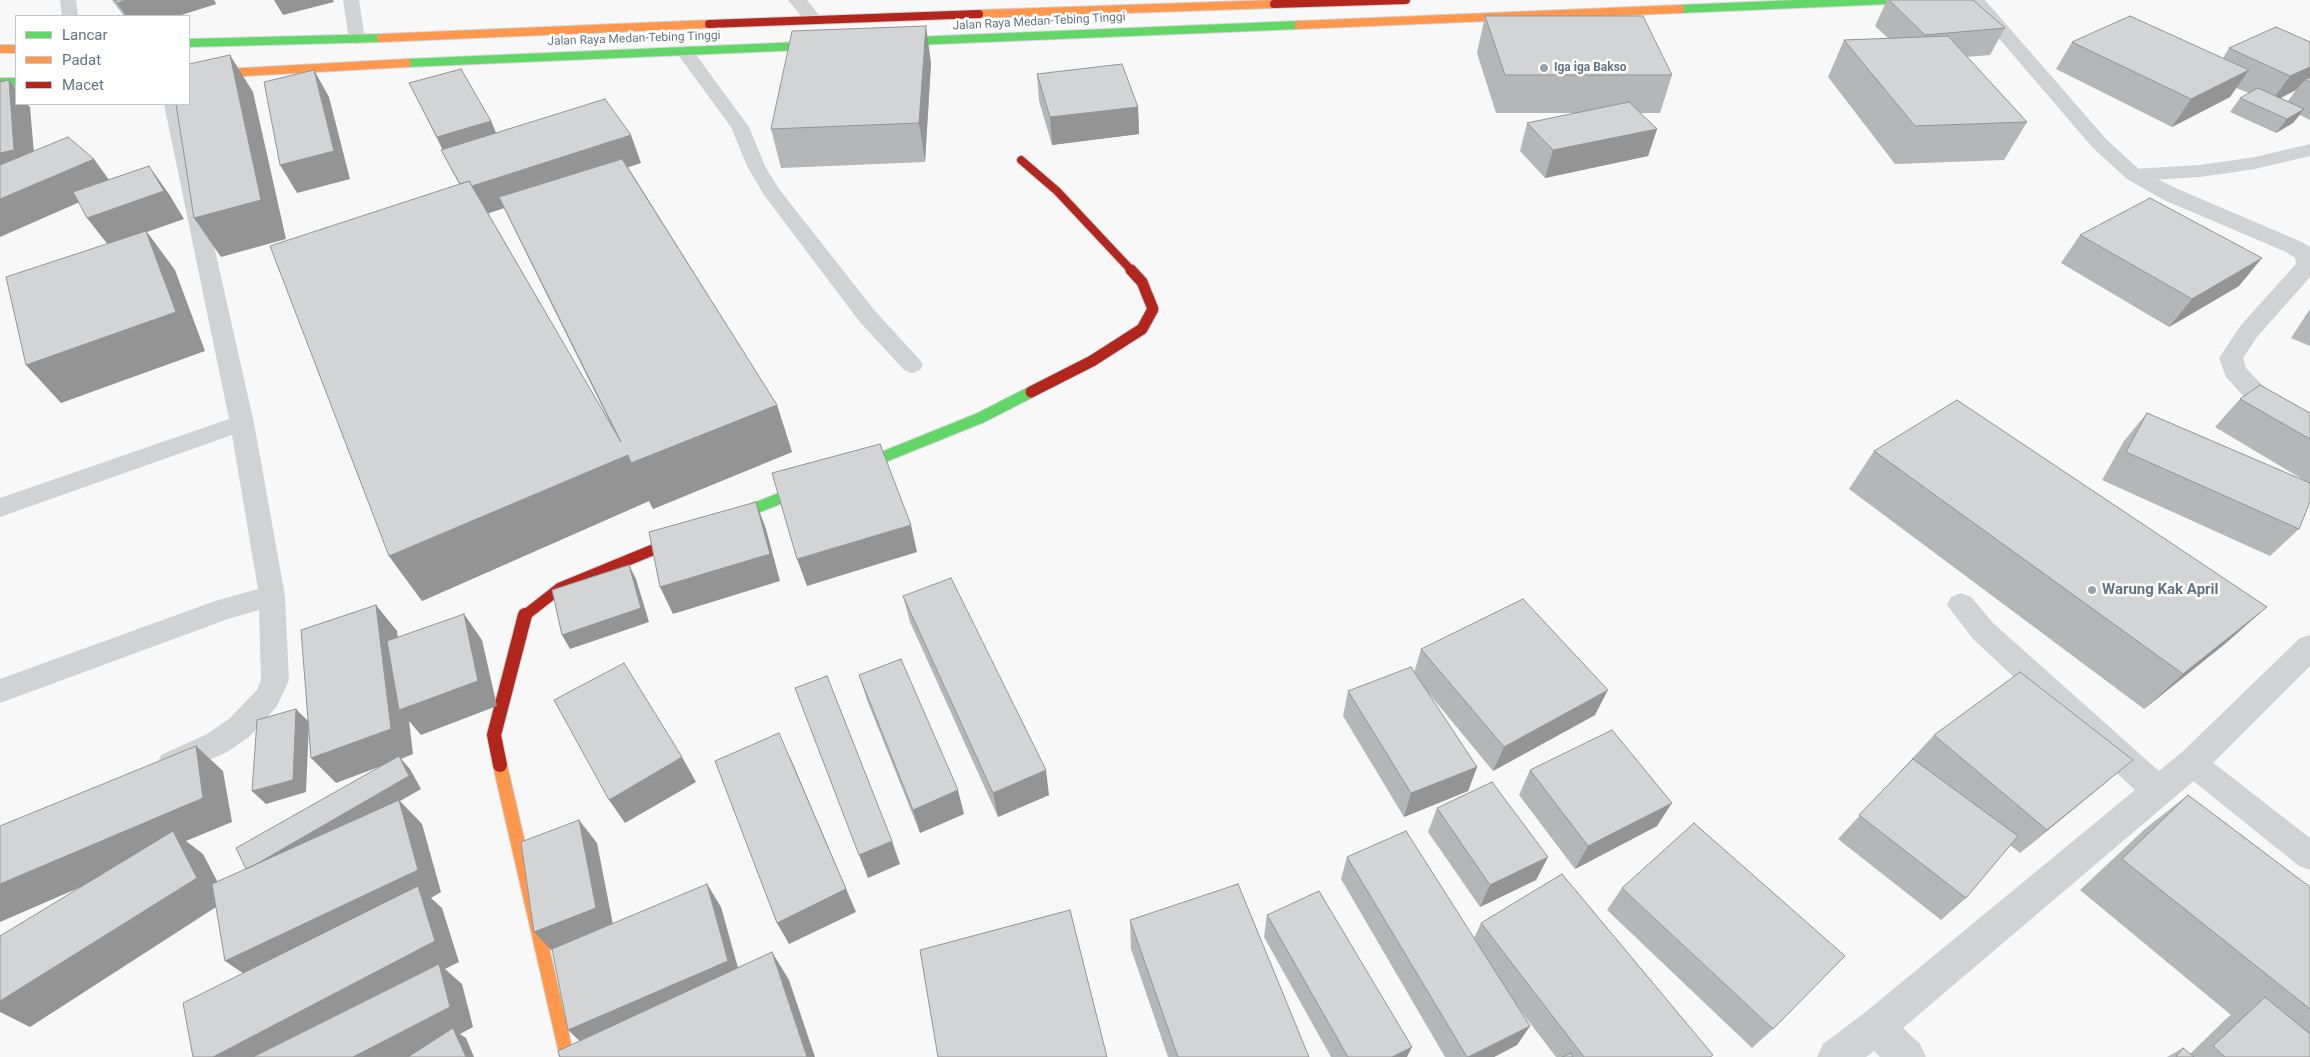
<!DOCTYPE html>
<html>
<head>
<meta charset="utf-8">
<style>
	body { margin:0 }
	#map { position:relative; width:2310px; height:1057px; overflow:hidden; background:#f8f8f8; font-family:Roboto,sans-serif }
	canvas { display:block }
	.legend { position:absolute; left:15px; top:15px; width:175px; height:90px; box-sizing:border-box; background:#fff; border:1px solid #c0c7ce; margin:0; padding:6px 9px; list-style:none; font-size:15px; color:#627484 }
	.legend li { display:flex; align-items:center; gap:10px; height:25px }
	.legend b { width:25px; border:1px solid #c0c7ce }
</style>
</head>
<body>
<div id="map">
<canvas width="2310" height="1057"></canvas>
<ul class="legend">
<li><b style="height:6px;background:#63d668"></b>Lancar</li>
<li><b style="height:6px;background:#ff974d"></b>Padat</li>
<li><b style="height:6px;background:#b3261e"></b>Macet</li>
</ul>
</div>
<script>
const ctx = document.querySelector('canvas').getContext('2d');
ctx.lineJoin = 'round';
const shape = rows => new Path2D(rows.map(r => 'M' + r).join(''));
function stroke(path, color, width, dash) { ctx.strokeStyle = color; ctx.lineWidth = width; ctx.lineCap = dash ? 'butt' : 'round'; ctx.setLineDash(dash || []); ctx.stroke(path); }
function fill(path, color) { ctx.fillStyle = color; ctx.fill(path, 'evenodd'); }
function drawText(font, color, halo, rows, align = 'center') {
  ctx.font = font + ' Roboto,sans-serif'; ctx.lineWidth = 5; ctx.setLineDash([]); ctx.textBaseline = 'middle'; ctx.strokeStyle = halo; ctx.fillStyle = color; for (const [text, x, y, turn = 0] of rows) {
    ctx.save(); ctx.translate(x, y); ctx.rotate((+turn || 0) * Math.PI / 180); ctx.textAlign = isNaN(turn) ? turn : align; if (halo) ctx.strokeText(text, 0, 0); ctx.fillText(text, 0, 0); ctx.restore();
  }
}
const fastFar1 = shape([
	[1680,9,1890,0],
	[890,42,1299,25],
	[189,43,381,38],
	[407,63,825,45],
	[0,82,16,82]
]);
const fast = shape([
	[851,470,980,418,1031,392],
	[711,526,813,485]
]);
const slowFar1 = shape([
	[979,14,1274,4],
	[1299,25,1680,9],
	[381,38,709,24],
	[0,49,16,49],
	[189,75,407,63]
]);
const slow = shape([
	[500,765,567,1057]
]);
const jamFar2 = shape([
	[1274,4,1406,0],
	[709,24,979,14],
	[1021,160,1057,191,1132,271]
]);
const jamFar1 = shape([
	[1031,392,1092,361,1142,329,1153,309,1142,282,1131,270],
	[523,617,560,588,711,526]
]);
const jam = shape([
	[500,765,494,735,525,615]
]);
stroke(fastFar1, '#d3d5d7', 10);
stroke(fast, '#d3d5d7', 13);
stroke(slowFar1, '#d3d5d7', 10);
stroke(slow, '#d3d5d7', 16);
stroke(jamFar2, '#d3d5d7', 10);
stroke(jamFar1, '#d3d5d7', 13);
stroke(jam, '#d3d5d7', 16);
fill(shape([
	[60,0,76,0,78,16,62,16,60,0],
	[343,0,359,0,365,39,363,43,357,44,351,43,349,39,343,0],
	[685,47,691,48,749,127,765,166,779,189,875,311,920,360,923,365,920,370,912,373,904,370,859,321,764,195,747,166,731,127,676,52,679,48,685,47],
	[164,104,182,104,254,423,285,596,289,680,277,706,249,737,227,752,171,777,161,773,157,764,161,755,207,734,229,719,257,690,261,680,259,610,228,619,0,703,0,679,215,601,258,589,232,435,0,517,0,498,229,419,164,104],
	[2310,144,2310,156,2255,169,2200,177,2134,181,2127,179,2124,175,2127,171,2134,169,2200,165,2255,157,2310,144],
	[2192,750,2202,754,2310,838,2310,870,2299,866,2182,772,2178,763,2182,754,2192,750]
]), '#d1d2d3');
fill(shape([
	[788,0,807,0,822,19,819,23,813,24,807,23,788,0],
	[1966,0,1985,0,2107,140,2141,171,2180,190,2302,242,2310,247,2310,277,2257,337,2243,358,2246,368,2267,390,2310,420,2310,442,2301,440,2249,402,2226,377,2219,358,2241,325,2296,264,2295,258,2286,252,2164,200,2127,179,2093,148,1966,0],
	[1961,593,1971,597,1993,623,2159,771,2181,753,2300,638,2310,635,2310,666,2203,773,1903,1028,1920,1044,1926,1057,1880,1057,1874,1051,1866,1057,1817,1057,1823,1044,1863,1014,2135,790,1973,639,1947,605,1951,597,1961,593]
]), '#d1d2d3');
stroke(fastFar1, '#63d668', 8);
stroke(fast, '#63d668', 11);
stroke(slowFar1, '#ff974d', 8);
stroke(slow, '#ff974d', 14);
stroke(jamFar2, '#b3261e', 8);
stroke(jamFar1, '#b3261e', 11);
stroke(jam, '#b3261e', 14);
fill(shape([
	[112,0,214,0,216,4,178,16,124,16],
	[1887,0,1973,0,2005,28,1990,55,1967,57,2027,122,2004,160,1895,164,1828,77,1844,40,1888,38,1875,26],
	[1485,16,1672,75,1660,113,1640,113,1657,129,1648,156,1545,178,1520,151,1527,123,1577,113,1496,113,1477,53],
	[2072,42,2223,58,2229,48,2310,42,2310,120,2300,115,2293,123,2276,133,2230,112,2240,98,2249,93,2236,88,2230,97,2172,127,2056,69],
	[2296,90,2288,101,2281,98],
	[931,63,925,162,781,168,771,129],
	[1037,74,1138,107,1139,134,1052,145,1039,101],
	[409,83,491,121,496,133,641,163,628,167,777,405,792,452,653,509,649,501,422,601,389,556,459,184,441,150,442,149],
	[504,208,521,243,612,427,488,213],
	[2080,235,2239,286,2169,327,2061,263],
	[2310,309,2310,346,2291,338],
	[2240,399,2310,413,2310,502,2299,529,2270,556,2102,480,2124,441,2147,413,2307,482,2215,427],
	[1874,451,2226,643,2144,709,1849,489],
	[903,596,1049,795,998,817,910,622],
	[1421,649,1595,715,1493,771,1426,690,1477,767,1468,791,1404,817,1343,716,1348,691,1414,673],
	[859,675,964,814,920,833,867,700],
	[1934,735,2104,784,2020,853,2010,845,1966,898,1941,920,1838,839],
	[1530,770,1657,826,1575,869,1519,795],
	[2188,795,2310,887,2310,1057,2167,1057,2183,1048,2190,1054,2228,1017,2231,1015,2080,890,2146,828],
	[1437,808,1548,857,1536,880,1480,907,1428,832],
	[1347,857,1474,938,1481,923,1713,1055,1711,1057,1556,1057,1514,1002,1530,1026,1517,1045,1494,1057,1445,1057,1341,879],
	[1622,888,1773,1029,1752,1048,1607,910],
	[1267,915,1407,1057,1331,1057,1264,937],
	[1130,920,1309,1057,1168,1057,1131,949]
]), '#b5b6b7');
fill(shape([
	[127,0,214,0,216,4,178,16,126,16,117,3],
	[274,0,333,0,334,2,283,15],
	[926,26,931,63,925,162,919,123],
	[230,55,253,92,286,239,221,257,194,218],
	[2310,67,2310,82,2305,80,2296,90,2270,103,2290,76],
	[314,70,329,97,350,179,297,193,280,165],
	[2249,70,2230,97,2172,127,2191,99],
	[9,80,16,89,16,104,27,104,30,107,36,177,0,187,0,153],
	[1138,107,1139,134,1052,145,1050,117],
	[2304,109,2293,123,2276,133,2287,119],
	[491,121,503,149,450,165,437,137],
	[1657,129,1648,156,1545,178,1553,150],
	[631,135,641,163,477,217,463,189],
	[94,159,114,187,0,237,0,199],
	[149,166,169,194,184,219,147,232,175,270,205,351,61,403,26,365,109,246,87,218],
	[2262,258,2239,286,2169,327,2192,299],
	[777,405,792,452,653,509,649,501,422,601,389,556,628,455],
	[756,502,766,529,780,581,673,614,660,587],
	[911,525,917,552,807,586,797,559],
	[629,565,636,579,649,622,570,649,562,635],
	[376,605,397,631,407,707,464,614,482,640,497,706,421,735,409,721,413,754,401,759,410,769,421,789,400,801,422,824,441,892,431,898,442,908,459,962,445,969,462,984,473,1027,460,1034,466,1038,474,1057,213,1057,256,982,225,961,246,870,400,759,336,783,311,758],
	[2267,607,2226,643,2144,709,2183,674],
	[1608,690,1595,715,1493,771,1504,747],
	[296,709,309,722,306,792,266,804,252,791],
	[196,746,223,771,232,822,186,841,203,854,227,900,30,1027,0,1012,0,1001,180,844,0,922,0,884],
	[682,757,696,782,625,823,609,800],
	[790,757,856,912,789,944,777,923],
	[2133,760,2104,784,2020,853,2047,830],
	[1477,767,1468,791,1404,817,1411,793],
	[1046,770,1049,795,998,817,993,793],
	[958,790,964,814,920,833,913,810],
	[1672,803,1657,826,1575,869,1588,846],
	[579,820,597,843,614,930,554,953,534,932],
	[892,841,900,864,868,878,859,855],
	[1548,857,1536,880,1480,907,1490,885],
	[707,884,721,907,742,982,588,1049,568,1030],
	[772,952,789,980,815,1057,807,1057],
	[1530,1026,1517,1045,1494,1057,1468,1057],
	[1412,1047,1407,1057,1392,1057]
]), '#949495');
const building = shape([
	[115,0,127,0,117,3,115,0],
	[1889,0,1973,0,2005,28,1925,35,1889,0],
	[1485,16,1643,16,1672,75,1505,75,1485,16],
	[2130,16,2249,70,2191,99,2072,42,2130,16],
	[926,26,919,123,771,129,792,31,926,26],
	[2276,27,2310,42,2310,67,2290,76,2229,48,2276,27],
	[1948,36,2027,122,1915,126,1844,40,1948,36],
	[230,55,261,200,194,218,176,104,189,104,189,64,230,55],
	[1122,64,1138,107,1050,117,1037,74,1122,64],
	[461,69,491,121,437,137,409,83,461,69],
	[314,70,334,151,280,165,264,82,314,70],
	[2310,77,2310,82,2305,80,2310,77],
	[9,80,14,150,0,153,0,82,9,80],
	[2258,88,2304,109,2287,119,2240,98,2258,88],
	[605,99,631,135,472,186,469,181,460,184,441,150,605,99],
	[1629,102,1657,129,1553,150,1527,123,1629,102],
	[68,137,94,159,0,199,0,165,68,137],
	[622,159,777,405,631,463,628,455,389,556,270,246,469,181,621,442,499,197,622,159],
	[149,166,164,191,87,218,73,192,149,166],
	[2150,198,2262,258,2192,299,2080,235,2150,198],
	[146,231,176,312,26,365,6,277,146,231],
	[2260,385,2310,413,2310,439,2240,399,2260,385],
	[1957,400,2267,607,2183,674,1874,451,1957,400],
	[2147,413,2310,483,2310,502,2299,529,2126,452,2147,413],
	[880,444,911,525,797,559,772,473,880,444],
	[756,502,770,554,660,587,649,532,756,502],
	[629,565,641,608,562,635,552,590,629,565],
	[951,578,1046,770,993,793,903,596,951,578],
	[1523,599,1608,690,1504,747,1421,649,1523,599],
	[376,605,391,729,311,758,301,630,376,605],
	[464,614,478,681,399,710,387,641,464,614],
	[901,659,958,790,913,810,859,675,901,659],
	[624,663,682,757,609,800,554,700,624,663],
	[1411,667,1477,767,1411,793,1348,691,1411,667],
	[2020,672,2133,760,2047,830,1934,735,2020,672],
	[827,676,892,841,859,855,795,688,827,676],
	[296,709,293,780,252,791,257,720,296,709],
	[1612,730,1672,803,1588,846,1530,770,1612,730],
	[779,733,846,889,777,923,715,761,779,733],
	[196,746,203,798,0,884,0,826,196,746],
	[399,756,409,776,253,866,246,869,236,848,399,756],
	[1913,759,2018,836,1966,898,1859,815,1913,759],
	[1492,782,1548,857,1490,885,1437,808,1492,782],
	[2188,795,2310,887,2310,1009,2122,859,2188,795],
	[399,800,418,870,225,961,212,884,399,800],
	[579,820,596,908,534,932,521,842,579,820],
	[1694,823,1845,956,1773,1029,1622,888,1694,823],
	[173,831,197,878,0,1001,0,936,173,831],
	[1406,831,1530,1026,1468,1057,1467,1057,1347,857,1406,831],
	[1562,874,1713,1055,1710,1057,1584,1057,1481,923,1562,874],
	[707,884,728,961,568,1030,552,949,707,884],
	[1238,884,1309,1057,1178,1057,1130,920,1238,884],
	[418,886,435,941,213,1057,193,1057,183,1003,418,886],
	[1319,891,1412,1047,1392,1057,1348,1057,1267,915,1319,891],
	[1070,910,1107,1057,938,1057,920,950,1070,910],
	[772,952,807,1057,560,1057,558,1051,772,952],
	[439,964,450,1007,353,1057,253,1057,439,964],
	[2265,997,2310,1034,2310,1057,2225,1057,2213,1046,2265,997],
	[453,1028,466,1057,408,1057,453,1028],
	[2183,1048,2194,1057,2176,1057,2183,1048],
	[1571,1053,1573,1057,1562,1057,1571,1053]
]);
fill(building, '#d3d4d5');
stroke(building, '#949495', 1);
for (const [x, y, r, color] of [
	[1544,68,5,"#96a2ad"],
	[2092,590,5,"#96a2ad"]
]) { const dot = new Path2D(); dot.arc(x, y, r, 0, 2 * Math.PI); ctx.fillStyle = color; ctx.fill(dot); stroke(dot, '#fff', 2); }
drawText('12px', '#627484', '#fff', [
	["Jalan Raya Medan-Tebing Tinggi",1039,22,-3],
	["Jalan Raya Medan-Tebing Tinggi",634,39,-2]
]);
drawText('bold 12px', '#627484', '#fff', [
	["Iga iga Bakso",1554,68]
], 'left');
drawText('bold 15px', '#627484', '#fff', [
	["Warung Kak April",2102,590]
], 'left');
</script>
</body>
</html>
